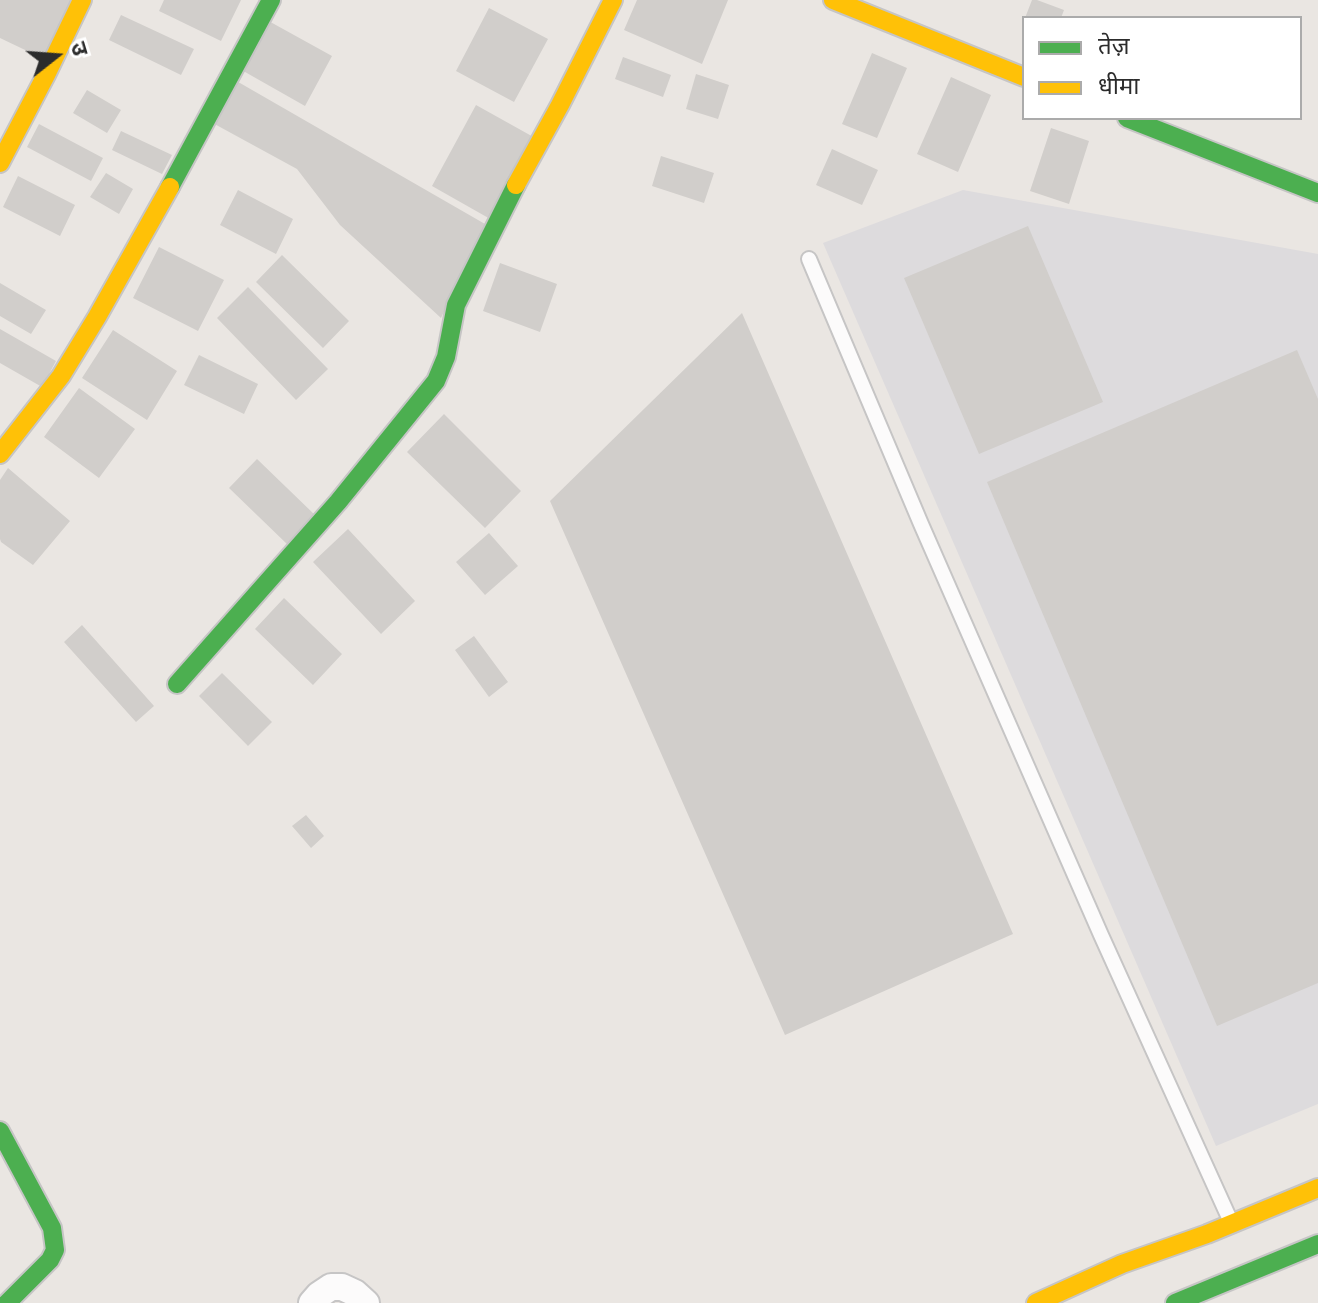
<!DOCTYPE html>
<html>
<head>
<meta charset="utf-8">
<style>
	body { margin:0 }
	#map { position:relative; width:1318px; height:1303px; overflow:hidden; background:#eae6e2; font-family:Arial,"Noto Sans Devanagari",sans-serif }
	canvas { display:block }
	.legend { position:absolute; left:1022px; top:16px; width:280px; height:104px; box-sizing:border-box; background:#fff; border:2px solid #ababab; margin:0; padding:10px 14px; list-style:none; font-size:24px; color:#2c2c2c }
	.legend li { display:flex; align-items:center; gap:16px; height:40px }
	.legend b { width:40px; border:2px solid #ababab }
	.north { position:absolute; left:16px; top:16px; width:80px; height:80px; -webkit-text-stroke:6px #fff; paint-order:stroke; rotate:73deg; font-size:22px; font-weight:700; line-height:32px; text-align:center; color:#2c2c2c }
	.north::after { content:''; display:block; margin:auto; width:28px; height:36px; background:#2c2c2c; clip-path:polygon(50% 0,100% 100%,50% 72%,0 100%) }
</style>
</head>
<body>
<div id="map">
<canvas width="1318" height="1303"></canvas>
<ul class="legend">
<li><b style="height:10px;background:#4caf50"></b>तेज़</li>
<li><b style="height:10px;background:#ffc107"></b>धीमा</li>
</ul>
<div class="north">उ</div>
</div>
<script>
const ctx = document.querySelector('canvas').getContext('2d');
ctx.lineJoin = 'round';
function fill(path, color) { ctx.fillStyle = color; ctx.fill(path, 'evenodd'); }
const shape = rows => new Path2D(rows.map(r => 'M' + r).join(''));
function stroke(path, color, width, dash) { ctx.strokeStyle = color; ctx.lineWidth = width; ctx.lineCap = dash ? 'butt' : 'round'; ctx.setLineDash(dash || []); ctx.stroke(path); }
fill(shape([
	[963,190,1318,254,1318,1104,1216,1146,823,243]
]), '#dddbdd');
fill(shape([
	[0,0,72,0,44,59,0,38],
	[164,0,241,0,221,41,159,11],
	[637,0,728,0,702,64,624,30],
	[1032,0,1037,0,1064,10,1061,18,1025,18],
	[489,8,548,39,514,102,456,71],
	[121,15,194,49,181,75,109,40],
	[265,19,332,56,305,106,238,68],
	[872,53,907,68,877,138,842,124],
	[623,57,671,75,663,97,615,79],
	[696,74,729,85,718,119,686,109],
	[951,77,991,95,958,172,917,154],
	[233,79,485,224,441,318,340,225,297,169,209,121],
	[87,90,121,110,107,133,73,113],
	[476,105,537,139,492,220,432,186],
	[39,124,103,158,91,181,27,147],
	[1051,128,1089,141,1069,204,1030,191],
	[121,131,172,155,162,174,112,150],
	[832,149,878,170,862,205,816,185],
	[661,156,714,173,704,203,652,186],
	[106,173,133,189,119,214,90,197],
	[18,176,75,205,60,236,3,207],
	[238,190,293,219,276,254,220,225],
	[1028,226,1103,402,979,454,904,278],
	[159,247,224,280,198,331,133,298],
	[282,255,349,321,323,348,256,282],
	[500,263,557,284,540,332,483,311],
	[0,283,46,310,31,334,0,316],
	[248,287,328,369,296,400,217,318],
	[742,313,1013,934,785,1035,550,501],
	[0,329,56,361,42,387,0,363],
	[113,330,177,371,147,420,82,378],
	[1297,350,1318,399,1318,983,1217,1026,987,482],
	[199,355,258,384,244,414,184,385],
	[79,388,135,429,99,478,44,437],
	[444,414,521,491,485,528,407,452],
	[257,459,316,516,288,545,229,488],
	[8,468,70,521,33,565,1,542,0,539,0,480],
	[348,529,415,601,381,634,313,562],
	[489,533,518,566,485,595,456,562],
	[284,598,342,654,313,685,255,629],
	[82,625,154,706,136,722,64,642],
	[474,636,508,682,489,697,455,650],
	[222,673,272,722,248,746,199,696],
	[306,815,324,836,311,848,292,826]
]), '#d1cecb');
const lane = shape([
	[809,259,921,524,1101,935,1231,1222]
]);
const street = shape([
	[312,1303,319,1295,331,1287,342,1287,355,1293,366,1303]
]);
const fast = shape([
	[1127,118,1318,193],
	[170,187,271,0],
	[177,684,338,502,436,381,446,357,456,305,516,185],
	[0,1131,52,1228,55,1250,50,1260,7,1303],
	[1175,1303,1318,1244]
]);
const slow = shape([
	[833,0,1024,77],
	[0,163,46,75,82,0],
	[516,185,560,105,613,0],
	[0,454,61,376,97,317,170,187],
	[1036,1303,1122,1264,1207,1234,1318,1188]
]);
stroke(lane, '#c6c5c5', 18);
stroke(street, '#c6c5c5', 30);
stroke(fast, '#c6c5c5', 22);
stroke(slow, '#c6c5c5', 22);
stroke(lane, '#fcfbfb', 14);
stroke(street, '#fcfbfb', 26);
stroke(fast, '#4caf50', 18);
stroke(slow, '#ffc107', 18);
</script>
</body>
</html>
